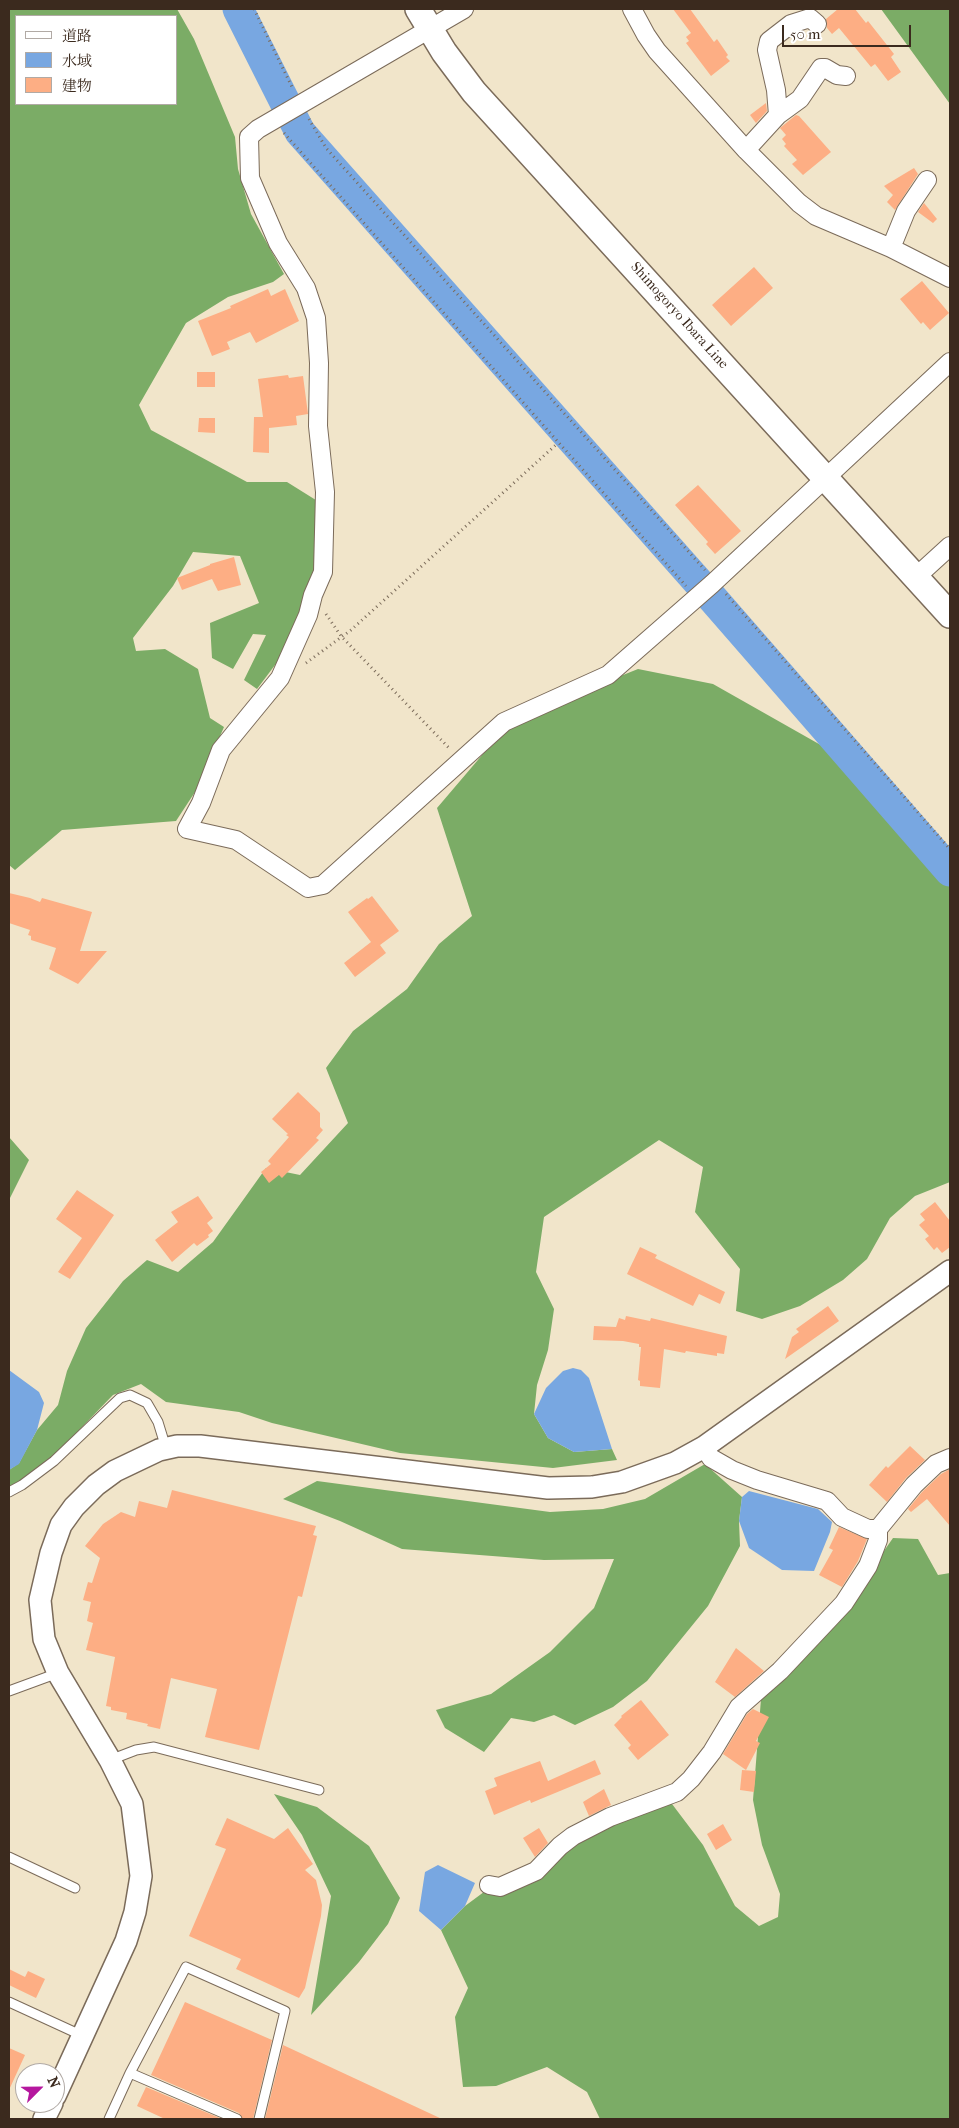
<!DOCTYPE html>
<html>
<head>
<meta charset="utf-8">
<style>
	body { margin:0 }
	#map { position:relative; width:959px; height:2128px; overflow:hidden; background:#f1e5ca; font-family:"IM FELL French Canon","Noto Serif JP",serif }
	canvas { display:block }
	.frame { position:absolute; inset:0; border:10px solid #3b2a1e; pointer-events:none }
	.legend { position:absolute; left:15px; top:15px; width:162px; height:90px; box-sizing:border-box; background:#fff; border:1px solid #b1aaa5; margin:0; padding:6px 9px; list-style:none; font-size:15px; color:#3b2a1e }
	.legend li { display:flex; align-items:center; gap:10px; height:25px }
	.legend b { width:25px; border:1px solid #b1aaa5 }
	.north { position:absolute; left:15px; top:2063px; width:50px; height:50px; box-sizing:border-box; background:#fff; border:1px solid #b1aaa5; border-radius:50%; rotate:67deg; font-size:14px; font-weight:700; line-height:20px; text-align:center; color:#3b2a1e }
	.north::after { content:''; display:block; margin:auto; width:18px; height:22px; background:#b5179e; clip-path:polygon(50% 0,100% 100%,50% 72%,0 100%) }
	.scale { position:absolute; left:782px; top:25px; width:129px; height:22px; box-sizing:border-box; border:2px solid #3b2a1e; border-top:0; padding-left:6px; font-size:15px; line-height:18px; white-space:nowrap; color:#3b2a1e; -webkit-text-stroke:4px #fff; paint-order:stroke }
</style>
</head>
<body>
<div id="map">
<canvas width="959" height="2128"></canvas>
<div class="frame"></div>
<ul class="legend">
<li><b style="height:6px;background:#fff"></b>道路</li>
<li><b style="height:14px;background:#78a7e1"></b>水域</li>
<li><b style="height:14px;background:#fdae84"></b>建物</li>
</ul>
<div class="north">N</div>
<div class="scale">50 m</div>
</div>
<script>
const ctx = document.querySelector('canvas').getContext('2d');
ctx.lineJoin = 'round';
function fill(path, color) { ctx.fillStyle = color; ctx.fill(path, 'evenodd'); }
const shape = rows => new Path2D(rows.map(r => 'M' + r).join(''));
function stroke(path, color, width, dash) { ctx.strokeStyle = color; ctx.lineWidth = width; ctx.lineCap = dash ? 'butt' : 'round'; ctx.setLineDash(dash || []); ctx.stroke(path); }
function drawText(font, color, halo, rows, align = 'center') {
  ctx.font = font + ' "IM FELL French Canon",serif'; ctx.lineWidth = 4; ctx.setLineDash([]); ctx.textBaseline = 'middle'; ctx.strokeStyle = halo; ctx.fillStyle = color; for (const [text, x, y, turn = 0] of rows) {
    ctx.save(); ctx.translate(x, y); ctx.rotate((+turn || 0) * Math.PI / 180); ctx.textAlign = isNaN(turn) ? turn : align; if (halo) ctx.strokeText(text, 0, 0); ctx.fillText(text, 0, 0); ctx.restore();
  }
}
fill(shape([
	[9,9,177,9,194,39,235,137,238,169,251,214,284,274,273,282,228,297,186,323,139,405,151,430,247,482,287,482,319,502,319,561,309,598,284,653,257,689,244,680,266,635,253,634,233,669,212,658,210,623,259,603,240,556,193,552,173,586,133,638,136,651,165,649,198,669,210,718,224,727,197,789,176,821,62,830,15,870,9,865],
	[16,16,176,16,176,104,16,104],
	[881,9,950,9,950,104],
	[638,669,713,684,826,748,950,877,950,1182,915,1196,890,1218,867,1259,843,1280,800,1306,762,1319,736,1311,740,1269,695,1212,703,1167,659,1140,544,1217,536,1272,554,1309,548,1350,537,1385,534,1414,548,1438,574,1452,612,1449,617,1460,553,1468,400,1453,272,1423,239,1412,166,1402,141,1384,113,1395,51,1459,18,1484,9,1487,9,1470,19,1463,37,1430,58,1405,67,1371,86,1328,123,1281,147,1260,178,1272,213,1242,266,1168,300,1175,348,1123,326,1068,353,1031,407,989,439,944,472,916,437,808,483,754,526,714],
	[9,1137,29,1160,9,1200],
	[705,1464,742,1497,739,1521,740,1546,708,1606,647,1681,613,1707,575,1725,554,1715,534,1722,511,1718,484,1752,445,1728,436,1710,491,1694,550,1652,594,1608,614,1559,544,1560,402,1549,340,1521,283,1499,317,1481,550,1512,603,1509,645,1499],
	[893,1538,918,1539,938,1575,950,1573,950,2119,600,2119,587,2092,547,2067,496,2086,463,2087,455,2017,468,1988,441,1930,465,1906,492,1886,544,1873,581,1840,669,1800,703,1845,735,1906,759,1926,778,1917,780,1894,762,1845,753,1800,761,1699,781,1677,823,1638],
	[274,1794,317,1807,369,1846,400,1898,388,1924,359,1962,311,2015,331,1896,302,1835]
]), '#7bac66');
fill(shape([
	[573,1368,581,1370,589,1378,612,1449,574,1452,548,1438,534,1414,546,1388,563,1371],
	[9,1370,39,1392,44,1403,37,1430,19,1464,9,1470],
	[749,1491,818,1509,832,1522,830,1532,814,1571,782,1570,749,1548,739,1521,742,1497],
	[438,1865,475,1883,465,1906,441,1930,419,1911,425,1872]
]), '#78a7e1');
stroke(shape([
	[238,9,300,132,714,600,950,871]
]), '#78a7e1', 31);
fill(shape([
	[673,9,690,9,714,42,717,39,728,55,726,57,730,61,711,76,686,43,689,41,686,37,691,33],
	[838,9,855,9,866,23,868,21,894,54,891,57,901,72,888,81,875,64,871,67,839,28,832,34,827,28,826,19],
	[766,103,767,111,756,123,750,115],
	[796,115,799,116,831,152,803,175,792,164,797,160,784,146,786,144,782,139,786,135,780,128],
	[914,168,918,174,895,210,887,202,893,195,884,186],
	[924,203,937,219,933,223,918,212],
	[754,267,773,288,731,326,712,305],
	[922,281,949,313,930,330,923,322,921,324,900,299],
	[268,289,271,296,285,289,299,321,256,343,250,332,227,342,230,349,212,356,198,321,231,308,230,306],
	[197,372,215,372,215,387,197,387],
	[288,375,289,378,303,376,308,414,296,416,297,425,269,428,269,453,253,452,254,417,263,417,258,379],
	[199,418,215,418,215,433,198,432],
	[698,485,741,531,715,554,706,544,708,542,675,505],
	[234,557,241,585,218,591,212,579,182,590,177,578,210,565,210,564],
	[9,893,30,898,40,902,42,898,92,912,80,951,107,951,78,984,49,969,56,948,31,940,31,936,28,935,30,930,9,923],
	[372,896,399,931,380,945,386,953,355,977,344,963,371,942,348,912,367,898,368,899],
	[298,1092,320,1113,320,1127,323,1130,316,1138,319,1140,282,1178,279,1175,269,1183,261,1172,271,1164,268,1161,289,1137,286,1135,288,1134,272,1119],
	[77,1190,114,1215,70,1279,58,1272,82,1238,56,1219],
	[198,1196,213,1218,207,1223,213,1231,208,1235,209,1237,197,1246,194,1243,172,1262,155,1240,178,1222,171,1212],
	[935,1202,950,1221,950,1247,942,1253,937,1247,934,1250,925,1239,929,1236,919,1225,925,1220,920,1214],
	[640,1247,657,1255,655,1258,725,1292,720,1304,699,1294,693,1306,627,1274],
	[828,1306,839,1321,785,1359,792,1337,799,1332,796,1329],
	[626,1316,650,1321,651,1318,727,1336,724,1354,717,1353,717,1356,686,1351,685,1353,664,1349,660,1388,640,1386,640,1381,638,1380,641,1347,639,1347,639,1344,623,1341,593,1340,594,1326,616,1327,619,1318,625,1320],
	[910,1446,925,1460,906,1478,887,1502,869,1485,886,1466,888,1468],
	[950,1469,950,1526,927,1499,911,1512,908,1509,922,1492,941,1474],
	[172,1490,316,1526,313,1535,317,1536,302,1597,298,1596,259,1750,205,1737,217,1689,171,1678,160,1729,147,1726,148,1724,126,1719,127,1713,111,1710,111,1707,106,1706,115,1657,86,1650,93,1623,87,1621,91,1602,83,1600,88,1582,92,1583,100,1558,85,1546,103,1524,121,1512,135,1517,139,1501,167,1508],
	[839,1527,867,1539,858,1561,842,1587,819,1575,833,1550,829,1548],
	[736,1648,764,1671,735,1697,715,1682],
	[641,1700,669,1735,638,1760,628,1748,631,1745,614,1725,622,1717,621,1716],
	[753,1709,769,1717,756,1741,760,1743,746,1770,723,1754,747,1714],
	[595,1760,601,1774,531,1803,530,1800,494,1815,485,1791,497,1786,494,1778,540,1761,548,1781],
	[742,1770,756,1771,754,1792,740,1790],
	[604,1789,611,1805,589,1816,583,1802],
	[227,1818,274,1839,288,1828,313,1864,305,1870,316,1880,322,1905,321,1916,305,1988,299,1998,236,1969,241,1959,189,1936,226,1849,215,1845],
	[723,1824,732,1840,716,1850,707,1834],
	[539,1828,548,1843,535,1857,523,1838],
	[9,1969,25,1977,28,1971,45,1979,36,1998,9,1985],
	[185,2002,272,2040,253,2119,243,2119,239,2113,151,2075],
	[283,2045,442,2119,265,2119],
	[9,2048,25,2055,9,2090],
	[146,2087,222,2119,165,2119,137,2106]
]), '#fdae84');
const service = shape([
	[9,1492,22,1485,54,1461,120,1398,130,1395,147,1403,158,1422,166,1448],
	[9,1691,58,1673],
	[110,1760,136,1750,154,1747,319,1790],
	[9,1857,75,1888],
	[9,2002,83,2036],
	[130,2073,237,2119],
	[109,2119,130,2073,186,1967,285,2011,259,2119]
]);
const minor = shape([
	[464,9,258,129,249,137,250,178,278,243,306,288,316,318,319,363,318,426,325,492,323,572,313,595,308,615,280,678,221,750,201,803,187,829,236,840,308,888,323,885,504,722,608,675,712,584,950,362],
	[632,9,646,35,657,51,746,150,799,203,816,216,891,248,950,278],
	[778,115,776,90,767,50,769,41,791,24,810,18,817,24],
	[746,150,778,115,800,99,821,68,825,68,837,75,846,76],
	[891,248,906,211,927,180],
	[916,577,950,546],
	[704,1447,711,1458,732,1470,757,1480,827,1501,842,1517,868,1529,878,1529,914,1485,936,1464,950,1458],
	[489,1885,500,1887,536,1871,560,1846,573,1836,610,1817,677,1792,691,1779,712,1752,739,1707,780,1671,844,1603,868,1566,878,1540,878,1529]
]);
const tertiary = shape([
	[55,2096,126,1941,135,1912,141,1876,132,1804,110,1760,58,1673,44,1639,40,1600,51,1553,61,1525,74,1507,96,1485,115,1471,138,1460,159,1450,177,1446,200,1446,548,1488,592,1487,622,1482,675,1463,704,1447,950,1271],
	[44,2119,52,2103]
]);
const secondary = shape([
	[418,9,444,52,474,92,950,615]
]);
stroke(service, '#7b6b5a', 11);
stroke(minor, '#7b6b5a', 20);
stroke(tertiary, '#7b6b5a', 24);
stroke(secondary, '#7b6b5a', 28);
stroke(shape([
	[254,9,293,89],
	[309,119,326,148,705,570],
	[284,133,686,586],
	[726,594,950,849],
	[326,614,341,636,450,749],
	[306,663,351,630,558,443]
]), '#7b6b5a', 3, [1, 4]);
stroke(service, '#fff', 9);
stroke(minor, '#fff', 18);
stroke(tertiary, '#fff', 21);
stroke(secondary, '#fff', 25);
drawText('14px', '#3b2a1e', '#fff', [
	["Shimogoryo Ibara Line",679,316,48]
]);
</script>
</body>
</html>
